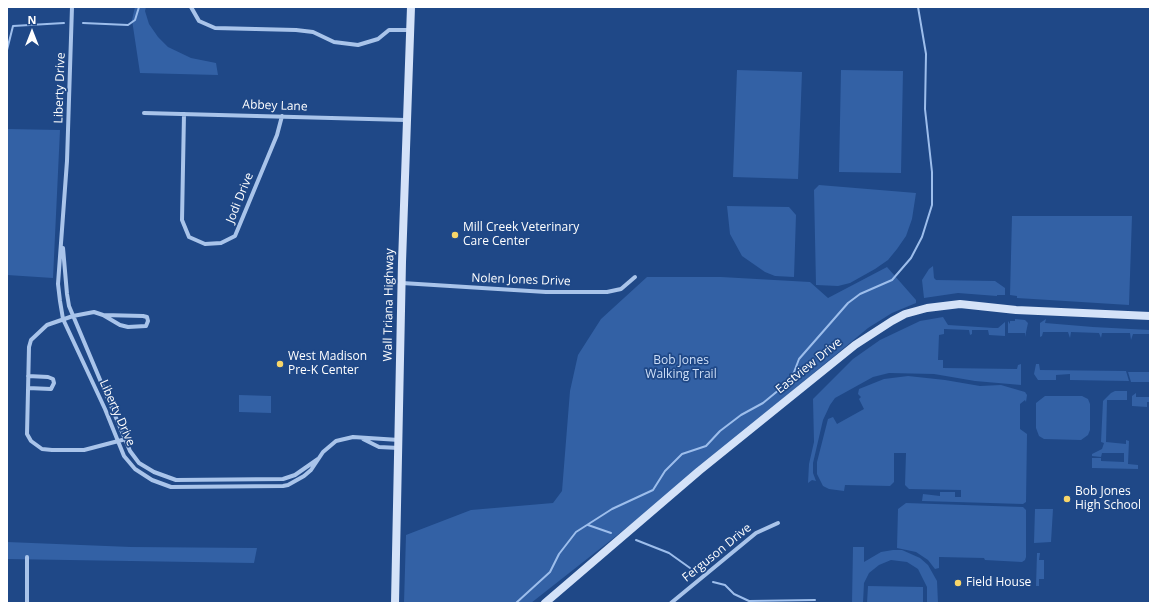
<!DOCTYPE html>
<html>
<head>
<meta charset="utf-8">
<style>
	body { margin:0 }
	#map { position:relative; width:1157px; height:610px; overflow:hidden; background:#1f4887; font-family:"Open Sans",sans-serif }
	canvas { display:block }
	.frame { position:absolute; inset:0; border:8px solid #fff; pointer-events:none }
	.north { position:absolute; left:12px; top:12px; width:40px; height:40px; -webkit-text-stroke:3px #1f4887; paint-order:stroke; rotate:0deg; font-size:11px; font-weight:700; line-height:16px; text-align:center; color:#fff }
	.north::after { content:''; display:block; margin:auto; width:14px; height:18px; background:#fff; clip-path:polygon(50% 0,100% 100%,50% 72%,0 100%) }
</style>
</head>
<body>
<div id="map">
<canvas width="1157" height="610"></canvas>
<div class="frame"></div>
<div class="north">N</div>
</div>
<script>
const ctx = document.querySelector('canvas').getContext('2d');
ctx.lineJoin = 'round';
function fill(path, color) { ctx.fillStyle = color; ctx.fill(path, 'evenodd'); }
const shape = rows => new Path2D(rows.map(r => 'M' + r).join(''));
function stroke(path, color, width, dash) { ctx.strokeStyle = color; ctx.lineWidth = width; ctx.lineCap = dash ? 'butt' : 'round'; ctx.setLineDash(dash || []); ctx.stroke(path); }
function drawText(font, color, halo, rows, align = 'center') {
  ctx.font = font + ' "Open Sans",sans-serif'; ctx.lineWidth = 3.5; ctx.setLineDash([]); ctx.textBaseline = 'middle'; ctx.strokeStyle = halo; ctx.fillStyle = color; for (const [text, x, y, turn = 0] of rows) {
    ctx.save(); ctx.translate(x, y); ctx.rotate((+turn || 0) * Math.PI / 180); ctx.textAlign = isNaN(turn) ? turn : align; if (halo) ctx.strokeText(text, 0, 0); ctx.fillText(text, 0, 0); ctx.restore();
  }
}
fill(shape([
	[135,7,146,7,145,11,149,24,158,37,168,47,191,58,216,63,218,75,140,73,132,20],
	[737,70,802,72,798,179,733,177],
	[841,70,903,71,901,173,839,172],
	[7,129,60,130,53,278,7,275],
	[819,185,916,193,912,219,906,236,897,249,888,260,875,269,850,283,838,286,816,285,814,190],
	[727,206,789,207,796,215,794,277,775,276,765,272,742,256,730,234],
	[1012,216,1132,216,1129,305,1017,298,1017,296,1010,295],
	[933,266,934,278,936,280,995,281,1005,288,1005,295,997,295,997,296,958,293,924,298,922,280,929,269],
	[887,267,916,300,916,303,892,313,868,328,634,522,531,603,404,603,406,535,471,510,553,503,562,491,570,391,578,355,601,319,647,277,721,277,810,282,828,298],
	[943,317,948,325,994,328,998,328,1005,322,1005,336,989,335,988,330,972,330,972,334,970,335,969,330,944,329,944,334,939,335,938,360,943,360,943,368,1017,369,1018,365,1021,364,1021,385,975,381,934,374,889,373,873,377,835,398,830,405,823,420,813,463,813,473,816,481,812,480,808,483,809,464,814,442,813,399,853,359,880,340,920,321],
	[1015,319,1025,320,1028,323,1025,337,1025,333,1008,333,1008,321,1010,324,1010,321,1015,321],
	[1046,319,1045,323,1093,327,1150,330,1150,334,1133,334,1131,340,1130,333,1102,333,1101,338,1099,333,1071,332,1070,338,1068,332,1043,332,1042,336,1040,337,1040,323],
	[1036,364,1039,364,1040,370,1126,371,1129,381,1070,380,1070,374,1056,375,1056,380,1038,380,1034,374],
	[1128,372,1150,372,1150,382,1131,382],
	[908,376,945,380,980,386,1001,385,1025,392,1027,395,1026,402,1025,400,1020,404,1020,429,1027,434,1026,502,1023,504,922,501,923,494,940,496,940,492,955,492,955,497,961,497,961,490,909,489,905,485,906,453,894,453,894,482,890,486,845,485,844,491,829,489,823,486,817,474,817,462,828,419,833,417,837,424,864,409,859,399,861,397,858,394,859,389,884,379],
	[1115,391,1127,391,1127,400,1107,400,1106,442,1126,444,1126,440,1129,441,1128,464,1138,465,1138,469,1092,468,1092,458,1101,458,1101,461,1124,462,1124,453,1102,453,1101,457,1092,456,1092,454,1102,449,1104,443,1101,442,1103,401,1111,393],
	[1136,393,1136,397,1150,397,1150,402,1147,402,1147,407,1132,406,1132,396],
	[239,395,271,396,271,413,239,412],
	[1045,396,1082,396,1088,399,1090,404,1090,430,1088,435,1081,440,1044,439,1039,436,1036,428,1036,403],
	[906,503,1023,507,1026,510,1026,557,1025,560,1022,562,985,560,984,558,939,557,939,568,935,569,928,560,916,552,897,548,898,509],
	[1035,509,1053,509,1051,542,1034,543],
	[7,542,131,547,257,548,254,563,7,559],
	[853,547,864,547,864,562,881,552,893,550,902,550,920,558,928,565,937,581,938,603,927,603,927,587,918,569,907,562,891,560,879,565,869,573,864,583,863,603,852,603],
	[1037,553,1040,553,1039,560,1044,560,1044,579,1039,579,1039,586,1036,586],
	[868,586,923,587,923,603,867,603]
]), '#3361a5');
stroke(shape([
	[83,23,128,25,135,20,139,7],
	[7,50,13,26,64,23],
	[588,525,611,533],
	[636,540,669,553,690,568],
	[713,582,725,585,734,594,749,601,815,600],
	[516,603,550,572,559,554,576,532,612,509,653,490,665,471,682,454,706,446,720,431,741,415,763,403,791,380,799,359,848,303,860,294,892,280,911,258,922,237,932,205,932,172,925,109,926,54,918,7]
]), '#9dbeec', 2);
stroke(shape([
	[72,7,67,161,58,284,60,301,63,319,105,409,124,456,135,469,152,480,171,487,283,486,288,485,304,476,311,470,323,452,336,441,353,437,399,440],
	[191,7,199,21,215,28,296,30,313,32,334,42,358,45,378,39,389,30,410,30],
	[144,113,406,120],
	[184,114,182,220,189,237,205,244,221,243,235,236,277,135,282,116],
	[63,248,67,294,69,306,130,451,139,463,154,472,176,480,283,479,295,475,318,459],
	[402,283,546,292,607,292,621,289,635,277],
	[103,315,94,312,73,316,47,325,31,340,29,347,27,434,31,441,42,449,52,450,84,450,126,439],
	[103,315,143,316,147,317,148,321,146,326,128,327,120,325,103,315],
	[28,388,51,389,54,383,53,379,48,377,28,376],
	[363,439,379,447,399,448],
	[27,603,27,557],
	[671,603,756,533,778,523]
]), '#a9c4ea', 4);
stroke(shape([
	[395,603,402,262,411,7],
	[545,603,699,471,855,345,892,321,905,314,927,308,960,304,1016,310,1150,316]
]), '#d4e2f8', 8);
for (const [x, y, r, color] of [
	[455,235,4,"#f8d669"],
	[280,364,4,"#f8d669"],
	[1067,499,4,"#f8d669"],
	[958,583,4,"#f8d669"]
]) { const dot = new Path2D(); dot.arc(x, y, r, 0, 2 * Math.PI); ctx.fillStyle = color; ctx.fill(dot); stroke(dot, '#1f4887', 1.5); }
drawText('12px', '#fff', '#1f4887', [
	["Liberty Drive",60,88,-88],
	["Abbey Lane",275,106,2],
	["Jodi Drive",240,198,-68],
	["Nolen Jones Drive",521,280,2],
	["Wall Triana Highway",389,305,-89],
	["Eastview Drive",809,366,-39],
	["Liberty Drive",117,413,66],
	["Ferguson Drive",717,553,-39]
]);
drawText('12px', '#fff', '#1f4887', [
	["Mill Creek Veterinary",463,228],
	["Care Center",463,242],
	["West Madison",288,357],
	["Pre-K Center",288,371],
	["Bob Jones",1075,492],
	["High School",1075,506],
	["Field House",966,583]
], 'left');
drawText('12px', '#cedff8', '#1f4887', [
	["Bob Jones",681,361],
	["Walking Trail",681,375]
]);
</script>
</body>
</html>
